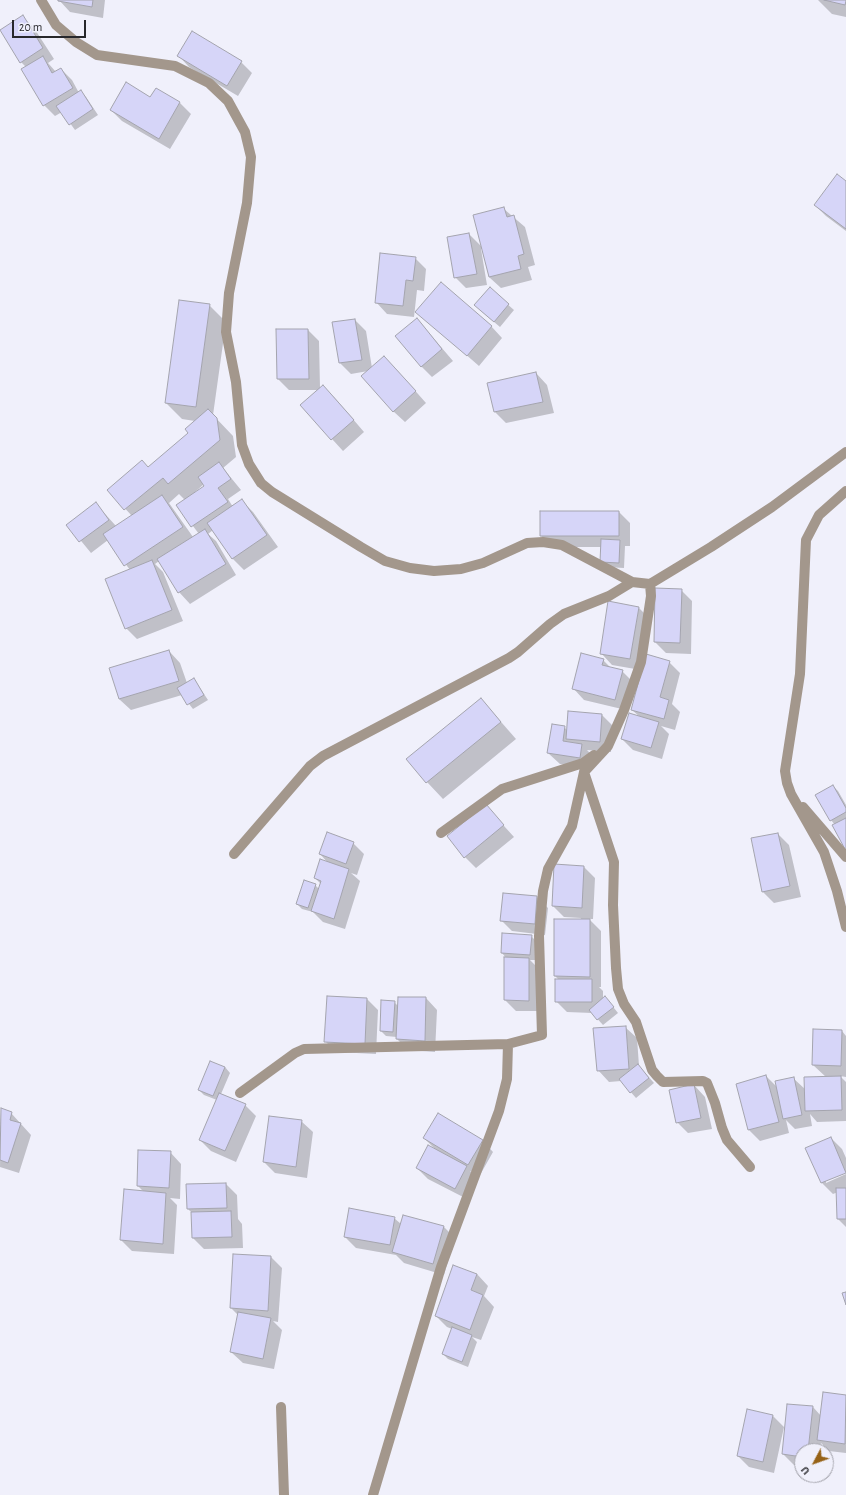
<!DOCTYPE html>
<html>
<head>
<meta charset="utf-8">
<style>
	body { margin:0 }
	#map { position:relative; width:846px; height:1495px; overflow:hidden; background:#f0f0fb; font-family:"Alegreya Sans",sans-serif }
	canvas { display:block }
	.north { position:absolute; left:794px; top:1443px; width:40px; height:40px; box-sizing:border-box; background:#f0f0fb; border:1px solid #a0a0a8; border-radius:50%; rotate:229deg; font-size:11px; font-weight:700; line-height:16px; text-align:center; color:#27272b }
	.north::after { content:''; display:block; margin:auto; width:14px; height:18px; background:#966217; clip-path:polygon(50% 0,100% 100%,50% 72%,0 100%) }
	.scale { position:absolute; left:12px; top:20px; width:74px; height:18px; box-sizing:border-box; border:2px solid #27272b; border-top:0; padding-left:5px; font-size:12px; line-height:14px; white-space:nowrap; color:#27272b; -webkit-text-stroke:3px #f0f0fb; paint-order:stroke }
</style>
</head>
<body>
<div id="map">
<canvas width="846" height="1495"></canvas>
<div class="north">U</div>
<div class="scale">20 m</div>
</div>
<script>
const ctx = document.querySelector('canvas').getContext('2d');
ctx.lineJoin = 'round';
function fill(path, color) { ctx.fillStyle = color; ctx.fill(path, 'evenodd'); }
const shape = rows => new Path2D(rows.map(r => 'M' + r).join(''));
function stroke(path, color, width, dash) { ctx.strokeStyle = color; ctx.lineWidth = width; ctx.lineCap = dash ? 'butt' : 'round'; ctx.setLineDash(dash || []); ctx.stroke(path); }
fill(shape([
	[59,0,105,0,103,18,70,12],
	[818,0,846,0,846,17,832,14],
	[23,17,34,28,54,59,48,63,56,72,61,69,72,80,79,93,81,92,86,97,98,115,75,130,62,112,55,116,44,105,26,67,21,62],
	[178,55,241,62,252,73,238,96,189,67],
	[156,89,180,103,191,114,170,149,122,121,111,110,151,98],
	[846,182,846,231,826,216,815,205],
	[504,209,525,227,535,265,528,267,532,280,501,288,489,277,482,249,481,249,487,285,466,288,455,277,469,234,482,247],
	[415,258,426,269,424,291,417,290,414,317,387,314,376,302],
	[490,289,514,310,500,327,481,311],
	[209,305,226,322,213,415,233,436,236,457,223,468,241,490,228,499,233,507,242,501,253,512,278,547,244,570,233,559,213,530,208,534,216,541,236,575,190,604,179,592,159,561,155,564,163,572,183,621,137,639,126,628,130,570,108,540,91,553,68,525,96,504,116,526,132,516,108,490,149,468,190,434,195,421,182,419,166,403],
	[204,484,205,486,196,493,195,492],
	[179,494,185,500,177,505,199,534,193,537,169,503],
	[417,312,491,326,502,338,479,366],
	[417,319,453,361,432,377,421,366],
	[355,320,366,331,372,368,395,368,426,403,405,422,393,411,368,371,351,374,340,363],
	[277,330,308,330,319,341,320,388,334,397,364,432,343,451,301,405,318,390,289,390,278,379],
	[536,373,547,385,554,413,506,423,495,412,489,384],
	[619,512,630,523,630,546,625,546,624,568,606,567,601,547,552,547,541,536],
	[681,590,692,601,691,654,666,653,655,642],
	[639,608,650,619,641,670,612,665,601,653],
	[169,651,180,663,187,683,194,679,208,700,193,709,182,695,131,710,119,699],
	[603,660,612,669,622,671,633,682,626,710,584,700,573,688],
	[669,662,680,673,672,704,680,712,675,730,661,726,669,734,662,759,633,750,622,739,640,717,632,710],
	[481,699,516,739,443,799,427,782],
	[602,715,613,726,611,752,587,750,593,756,591,769,560,764,548,753,564,727,567,730],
	[833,786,838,791,846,805,846,849,835,825,831,820],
	[486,806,514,837,476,868,465,857],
	[778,834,789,845,801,897,774,903,763,892,752,839],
	[353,843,364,854,357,875,351,873,360,881,345,929,323,922,313,912,302,909,297,904,315,885,319,889,321,884,315,878,329,864,320,854],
	[584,867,595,878,593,919,589,919,601,931,601,987,599,987,603,991,603,999,610,1003,618,1013,603,1025,592,1013,567,1012,556,1001,559,980,555,976,581,918,564,917,553,906],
	[537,897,548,908,545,935,512,931,501,920],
	[531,936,537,942,535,960,530,960,540,970,540,1011,516,1011,505,1000,507,959,502,953],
	[426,998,437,1010,435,1052,408,1050,397,1039,397,1037,386,1036,381,1031,394,1002,398,1006],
	[367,999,378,1010,376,1054,336,1052,325,1041],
	[625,1027,637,1038,639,1066,654,1083,636,1098,621,1081,609,1082,598,1070],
	[842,1031,846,1036,846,1077,840,1076,846,1082,846,1121,817,1122,810,1114,812,1126,795,1129,786,1120,789,1133,760,1141,749,1130,737,1084,766,1076,778,1088,793,1078,806,1090,826,1077,813,1065],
	[225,1067,230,1073,221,1094,245,1105,256,1116,236,1162,211,1151,200,1140,217,1100,204,1095,199,1090],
	[694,1085,705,1097,712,1129,688,1133,677,1122],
	[1,1109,11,1113,31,1135,19,1173,0,1167],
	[301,1121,313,1132,307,1178,275,1173,264,1162],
	[424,1138,482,1140,493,1152,480,1175,470,1171,477,1178,467,1199,428,1179,417,1168,436,1150],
	[831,1138,842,1149,846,1158,846,1172,826,1180,826,1183,846,1174,846,1227,838,1219,838,1192,833,1194,822,1183,807,1148],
	[170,1152,181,1164,180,1199,170,1198,177,1205,174,1254,132,1251,121,1240,144,1192,138,1186],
	[226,1184,237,1195,238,1219,242,1224,243,1248,204,1249,193,1238,192,1213,188,1209],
	[394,1218,401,1224,444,1227,455,1238,444,1275,404,1263,396,1255,356,1248,345,1237],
	[271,1257,282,1268,278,1322,273,1321,282,1330,274,1369,243,1363,231,1352,238,1315,231,1308],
	[477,1274,488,1286,484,1296,494,1307,481,1340,472,1337,477,1342,468,1367,448,1359,443,1354,452,1329,447,1327,436,1316],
	[824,1393,846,1397,846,1453,829,1451,821,1443,820,1451,802,1451,802,1466,794,1465,783,1454,813,1407,821,1416],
	[773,1416,784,1427,774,1473,749,1467,738,1456]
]), '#0003');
const building = shape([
	[58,0,93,0,92,7,58,1,58,0],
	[824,0,846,0,846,1,845,5,824,0],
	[23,15,43,48,20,63,0,30,23,15],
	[192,31,242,61,227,86,177,56,192,31],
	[43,56,52,73,61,68,73,88,43,106,21,69,43,56],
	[126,82,150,97,156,88,180,102,159,139,110,110,126,82],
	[81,90,93,109,69,125,56,106,81,90],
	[837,174,846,181,846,229,814,205,837,174],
	[504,207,507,217,514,215,524,254,518,256,521,269,489,277,473,215,504,207],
	[469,233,477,274,454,278,447,237,469,233],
	[380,253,416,257,413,281,406,280,403,306,375,303,380,253],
	[441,282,492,326,467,356,415,312,441,282],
	[490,287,509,304,494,322,474,305,490,287],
	[179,300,210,304,196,407,165,403,179,300],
	[417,318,442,349,421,367,395,336,417,318],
	[355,319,362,360,339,363,332,322,355,319],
	[276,329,308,329,309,379,277,379,276,329],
	[384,356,416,391,393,412,361,376,384,356],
	[536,372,543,402,494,412,487,383,536,372],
	[323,385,354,420,331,440,300,405,323,385],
	[208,409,217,418,220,440,168,484,163,478,124,510,107,490,142,460,148,467,188,433,185,429,208,409],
	[219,462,231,479,218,488,228,502,191,527,176,505,204,486,198,477,219,462],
	[162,495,183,527,124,566,103,534,162,495],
	[242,499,267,535,232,559,207,523,242,499],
	[96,502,109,520,79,542,66,525,96,502],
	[540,511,619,511,619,536,540,536,540,511],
	[205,529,226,564,178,593,157,559,205,529],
	[601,539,620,540,619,563,600,562,601,539],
	[152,560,172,610,125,629,105,579,152,560],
	[655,588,682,589,680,643,654,642,655,588],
	[608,601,639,607,630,659,600,654,608,601],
	[169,650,179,681,119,699,109,668,169,650],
	[581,653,604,659,602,665,623,670,615,700,572,689,581,653],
	[646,654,670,661,660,697,669,700,664,719,631,710,646,654],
	[194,678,204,695,187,705,177,688,194,678],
	[481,698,501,722,426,783,406,759,481,698],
	[568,711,602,714,600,742,566,739,568,711],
	[629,713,659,722,651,748,621,739,629,713],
	[552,724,565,726,563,741,582,744,580,758,547,753,552,724],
	[833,785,846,808,846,812,830,821,815,795,833,785],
	[486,804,504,825,464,858,447,836,486,804],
	[846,818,846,851,832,825,846,818],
	[327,832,354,842,346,864,319,854,327,832],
	[778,833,790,886,762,892,751,838,778,833],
	[320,859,349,869,334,919,311,911,321,881,314,878,320,859],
	[554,864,584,866,582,908,552,906,554,864],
	[304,880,316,884,308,908,296,904,304,880],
	[503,893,537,896,535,924,500,921,503,893],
	[554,919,590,919,590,977,554,976,554,919],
	[502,933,532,935,530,955,501,953,502,933],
	[504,957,529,958,529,1001,504,1000,504,957],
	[555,979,592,979,592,1002,555,1002,555,979],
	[327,996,367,998,365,1044,324,1042,327,996],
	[605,996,614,1007,597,1020,589,1010,605,996],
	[398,997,426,997,425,1041,396,1039,398,997],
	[381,1000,395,1001,393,1032,380,1031,381,1000],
	[626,1026,629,1069,597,1071,593,1028,626,1026],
	[813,1029,842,1030,841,1066,812,1065,813,1029],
	[210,1061,225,1067,213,1096,198,1090,210,1061],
	[638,1064,649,1078,630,1093,619,1079,638,1064],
	[766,1075,779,1122,748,1130,736,1084,766,1075],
	[841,1076,842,1110,805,1111,804,1077,841,1076],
	[794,1077,802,1115,783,1119,775,1081,794,1077],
	[694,1084,701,1118,676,1123,669,1090,694,1084],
	[219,1093,246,1104,225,1151,199,1140,219,1093],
	[1,1108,12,1112,10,1120,21,1123,8,1163,0,1160,1,1108],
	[438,1113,483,1140,468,1165,423,1138,438,1113],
	[269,1116,302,1120,296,1167,263,1162,269,1116],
	[831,1137,846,1173,821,1183,805,1148,831,1137],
	[428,1145,467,1166,455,1189,416,1168,428,1145],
	[138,1150,171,1151,169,1188,137,1186,138,1150],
	[226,1183,227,1208,187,1209,186,1184,226,1183],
	[836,1188,846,1188,846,1219,837,1219,836,1188],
	[124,1189,166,1193,163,1244,120,1240,124,1189],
	[349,1208,395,1217,390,1245,344,1237,349,1208],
	[231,1211,232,1237,192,1238,191,1212,231,1211],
	[403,1215,444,1226,433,1264,392,1252,403,1215],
	[233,1254,271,1256,268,1311,230,1308,233,1254],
	[453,1265,477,1274,471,1290,483,1295,470,1330,435,1316,453,1265],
	[846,1292,846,1305,842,1293,846,1292],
	[238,1312,271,1318,263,1359,230,1352,238,1312],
	[452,1327,472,1335,462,1362,442,1354,452,1327],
	[823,1392,846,1395,845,1444,817,1440,823,1392],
	[787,1404,813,1406,808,1451,802,1451,802,1457,782,1454,787,1404],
	[747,1409,773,1415,763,1462,737,1456,747,1409]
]);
fill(building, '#d6d5f8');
stroke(building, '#a4a4ae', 1);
stroke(shape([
	[41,0,56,25,76,42,97,55,175,66,209,83,228,101,245,132,251,157,247,203,229,293,226,332,236,382,242,445,249,464,261,483,272,492,361,547,385,561,410,568,434,571,461,569,483,563,527,543,543,542,562,545,632,582,650,584],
	[846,491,819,515,806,540,800,674,785,771,787,783,791,794,824,852,837,891,846,927],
	[584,772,614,862,613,905,616,968,618,989,624,1004,636,1022,652,1070,657,1076,663,1082,703,1081,707,1083,715,1103,722,1128,727,1140,750,1167],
	[803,807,846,857],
	[441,833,502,789,583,763,594,755],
	[234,854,310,766,323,756,509,658,518,652,550,624,564,614,609,596,632,582],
	[240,1093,295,1053,304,1049,508,1044],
	[281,1407,284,1495],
	[373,1495,441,1267,499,1111,507,1079,508,1044,542,1035,539,936,543,891,548,869,572,826,584,772,608,746,624,710,641,662,651,596,650,584,711,547,772,507,846,452]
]), '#a3978c', 10);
</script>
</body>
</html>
